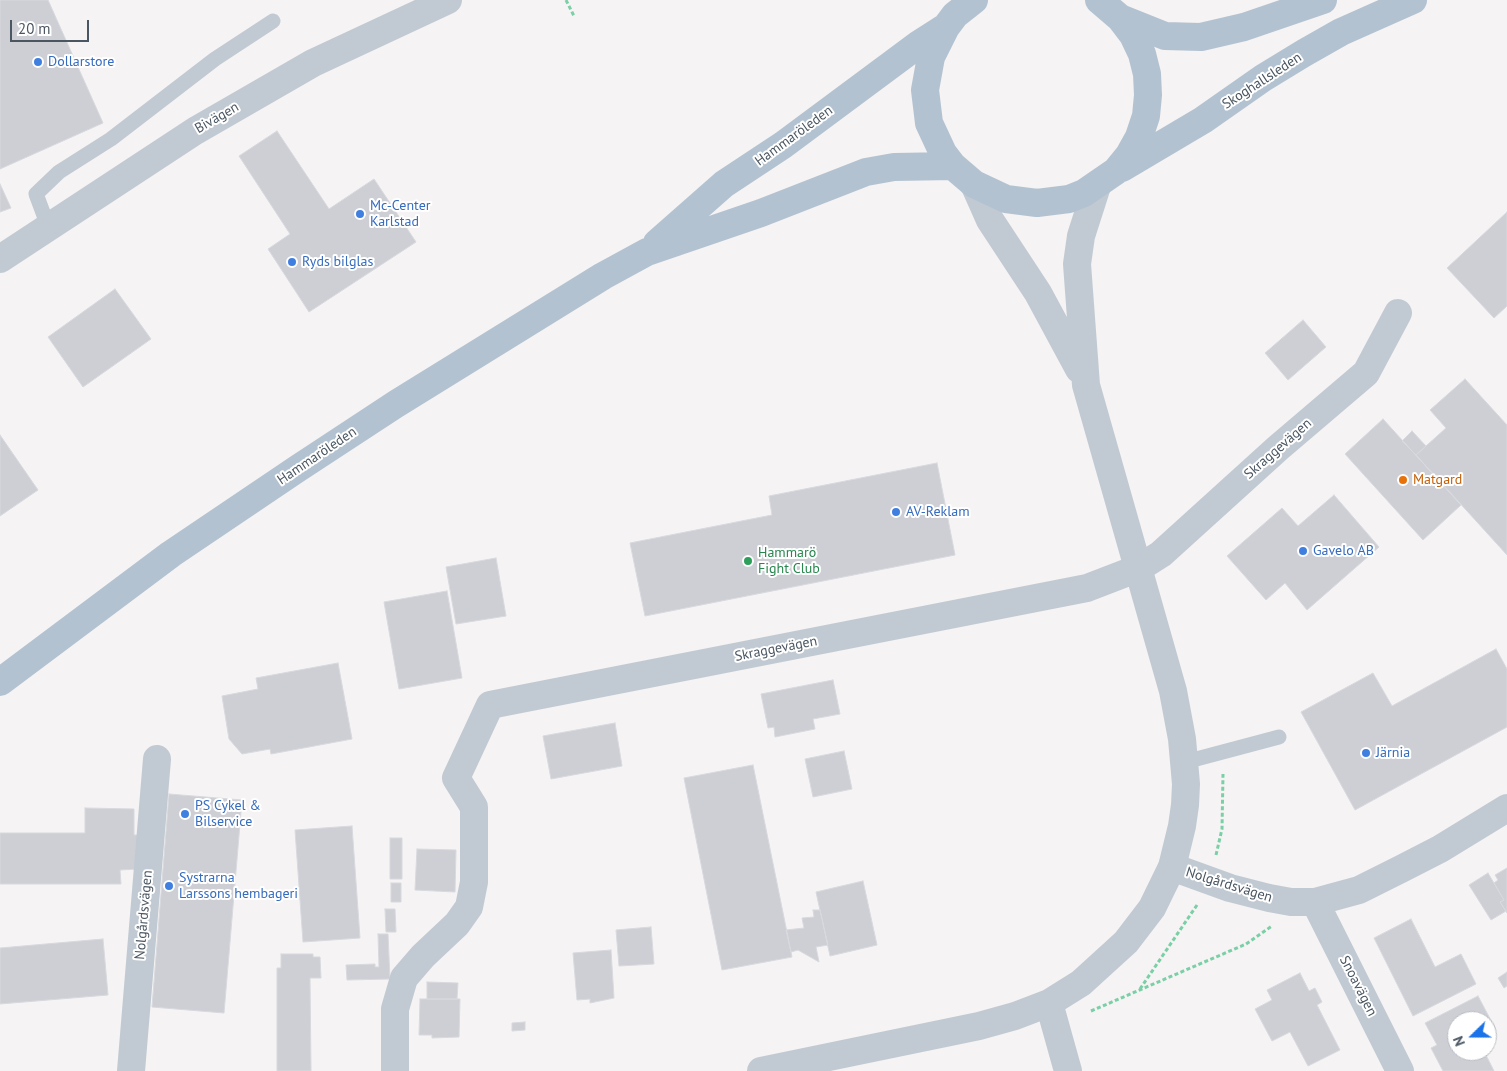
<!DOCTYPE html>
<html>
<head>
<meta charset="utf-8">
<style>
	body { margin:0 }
	#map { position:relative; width:1507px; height:1071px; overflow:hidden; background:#f5f3f3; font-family:"PT Sans",sans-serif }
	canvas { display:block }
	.north { position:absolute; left:1447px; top:1011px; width:50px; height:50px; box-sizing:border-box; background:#fff; border:1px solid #b7bbc0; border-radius:50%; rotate:248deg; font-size:14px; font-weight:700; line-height:20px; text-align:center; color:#4a5661 }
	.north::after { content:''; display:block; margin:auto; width:18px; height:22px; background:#1a73e8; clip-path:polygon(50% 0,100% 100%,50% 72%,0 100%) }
	.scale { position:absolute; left:10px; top:20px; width:79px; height:22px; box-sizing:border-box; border:2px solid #4a5661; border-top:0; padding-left:6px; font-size:15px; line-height:18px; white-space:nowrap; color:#4a5661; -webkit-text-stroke:4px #fff; paint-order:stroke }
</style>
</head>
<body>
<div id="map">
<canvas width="1507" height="1071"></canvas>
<div class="north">N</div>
<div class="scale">20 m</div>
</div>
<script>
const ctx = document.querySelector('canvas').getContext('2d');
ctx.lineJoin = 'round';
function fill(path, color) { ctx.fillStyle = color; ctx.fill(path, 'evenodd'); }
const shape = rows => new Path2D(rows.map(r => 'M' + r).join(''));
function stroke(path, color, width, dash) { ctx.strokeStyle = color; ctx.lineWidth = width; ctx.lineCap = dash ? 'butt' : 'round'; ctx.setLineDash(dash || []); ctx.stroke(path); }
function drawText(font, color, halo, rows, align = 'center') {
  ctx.font = font + ' "PT Sans",sans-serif'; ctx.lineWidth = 4; ctx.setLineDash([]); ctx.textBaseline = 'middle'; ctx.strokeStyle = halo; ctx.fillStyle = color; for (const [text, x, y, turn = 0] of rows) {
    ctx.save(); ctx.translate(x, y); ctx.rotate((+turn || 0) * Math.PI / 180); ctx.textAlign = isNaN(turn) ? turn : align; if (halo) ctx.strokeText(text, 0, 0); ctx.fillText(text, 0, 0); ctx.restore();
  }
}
const building = shape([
	[0,0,48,0,103,123,0,169,0,0],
	[277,131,329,209,374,179,416,242,309,312,268,249,290,234,239,156,277,131],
	[0,184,11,208,0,212,0,184],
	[1507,212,1507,306,1494,318,1447,268,1507,212],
	[115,289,151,339,83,387,48,337,115,289],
	[1303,320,1326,347,1288,380,1265,353,1303,320],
	[1465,379,1507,425,1507,555,1416,455,1446,428,1430,410,1465,379],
	[1383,419,1461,505,1423,540,1345,454,1383,419],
	[1412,431,1426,446,1416,455,1402,441,1412,431],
	[0,435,38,490,0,516,0,435],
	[937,463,955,555,645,616,630,543,772,515,769,496,937,463],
	[1334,495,1379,547,1307,610,1285,583,1266,600,1227,556,1282,508,1298,526,1334,495],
	[496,558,506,616,456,624,446,567,496,558],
	[447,591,462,678,399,689,384,602,447,591],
	[1496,649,1507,669,1507,727,1355,810,1301,712,1373,673,1392,706,1496,649],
	[338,663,352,739,271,754,270,749,242,754,229,739,222,696,258,689,256,678,338,663],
	[833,680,840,714,813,719,815,729,775,737,774,727,768,728,761,694,833,680],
	[615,723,622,766,551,779,543,736,615,723],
	[844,751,852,789,813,797,805,759,844,751],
	[753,765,792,957,722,970,684,778,753,765],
	[169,794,242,800,224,1013,152,1007,169,794],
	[85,808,134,809,134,835,139,835,139,869,120,870,121,884,0,884,0,833,85,833,85,808],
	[352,826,360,938,303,942,295,830,352,826],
	[390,838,402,838,402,879,390,879,390,838],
	[417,849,456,850,455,892,415,890,417,849],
	[1507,868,1507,913,1500,902,1504,900,1494,883,1498,880,1495,875,1507,868],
	[1488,873,1504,900,1500,902,1506,911,1491,920,1469,885,1488,873],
	[863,881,877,945,830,956,816,892,863,881],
	[391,883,401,883,401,902,391,902,391,883],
	[385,909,395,909,396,932,386,932,385,909],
	[813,910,820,910,828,945,816,947,819,962,798,950,791,952,786,930,804,928,802,918,814,917,813,910],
	[1411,919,1435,967,1461,954,1476,984,1413,1016,1374,938,1411,919],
	[651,927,654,964,619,966,616,930,651,927],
	[378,934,388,934,390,979,347,980,346,965,375,964,375,967,379,967,378,934],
	[103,939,108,995,0,1004,0,948,103,939],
	[611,950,614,998,590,1003,590,999,577,1000,573,953,611,950],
	[281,954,313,954,313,957,320,957,321,978,310,978,311,1071,277,1071,277,968,281,968,281,954],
	[1507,972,1507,986,1504,988,1498,978,1507,972],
	[1300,973,1309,991,1315,988,1322,1002,1317,1005,1340,1050,1308,1066,1290,1032,1272,1041,1255,1009,1272,1000,1267,990,1300,973],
	[427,982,458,983,457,999,427,999,427,982],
	[1478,996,1495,1028,1487,1032,1487,1021,1457,1021,1457,1051,1484,1051,1494,1071,1443,1071,1431,1048,1437,1045,1425,1023,1478,996],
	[420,999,460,999,459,1037,432,1038,432,1035,419,1035,420,999],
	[525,1022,525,1030,512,1031,512,1023,525,1022]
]);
fill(building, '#cdcfd5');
stroke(building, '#d7d9de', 1);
stroke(shape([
	[566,0,574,16],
	[1216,855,1222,829,1223,774],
	[1140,989,1197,905],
	[1091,1011,1246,944,1272,926]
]), '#7ad0a6', 3, [4, 2.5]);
stroke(shape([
	[48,226,36,194,59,172,111,139,215,59,273,21],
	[1185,762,1279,737]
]), '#c1cad2', 15);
stroke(shape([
	[0,259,195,131,313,63,448,0],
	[1172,867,1230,888,1269,898,1291,902,1315,902,1359,890,1401,869,1440,849,1507,808],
	[1315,902,1400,1071],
	[131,1071,157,759],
	[395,1071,395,1009,404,978,423,956,457,924,469,907,474,882,474,807,456,778,490,705,1087,588,1139,568,1161,554,1278,448,1366,373,1398,313]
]), '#c1cad2', 28);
stroke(shape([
	[974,184,990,220,1038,293,1079,369],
	[1049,1003,1068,1071],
	[761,1071,979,1026,1015,1016,1049,1003,1081,983,1126,942,1152,908,1172,867,1182,826,1185,805,1186,784,1182,739,1173,691,1086,385,1077,264,1081,236,1097,186]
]), '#c1cad2', 28);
stroke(shape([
	[974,0,955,15,946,27,931,57,925,90,929,123,943,153,953,166,974,184,1006,199,1037,203,1069,199,1084,193,1116,171,1129,155,1139,137,1146,116,1148,95,1147,74,1142,54,1133,35,1120,18,1099,0],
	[1120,18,1165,36,1201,37,1244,27,1323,0],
	[1122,168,1203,120,1263,78,1304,53,1341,32,1413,0],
	[657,243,724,184,783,145,919,44,944,28],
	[0,682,171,554,297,469,396,404,603,276,647,252,761,213,866,172,894,167,953,166]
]), '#b3c2d1', 28);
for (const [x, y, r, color] of [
	[38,62,5,"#3f7fe0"],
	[360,214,5,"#3f7fe0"],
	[292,262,5,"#3f7fe0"],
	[1403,480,5,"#e8710a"],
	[896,512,5,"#3f7fe0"],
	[1303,551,5,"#3f7fe0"],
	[748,561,5,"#2e9e5b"],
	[1366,753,5,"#3f7fe0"],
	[185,814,5,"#3f7fe0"],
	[169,886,5,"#3f7fe0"]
]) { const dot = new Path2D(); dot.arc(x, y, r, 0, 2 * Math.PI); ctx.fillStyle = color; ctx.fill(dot); stroke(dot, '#fff', 2); }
drawText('14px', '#366cbe', '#fff', [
	["Dollarstore",48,62],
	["Mc-Center",370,206],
	["Karlstad",370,222],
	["Ryds bilglas",302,262],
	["AV-Reklam",906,512],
	["Gavelo AB",1313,551],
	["Järnia",1376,753],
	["PS Cykel &",195,806],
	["Bilservice",195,822],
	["Systrarna",179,878],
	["Larssons hembageri",179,894]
], 'left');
drawText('14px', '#4a5661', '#fff', [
	["Skoghallsleden",1262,81,-33],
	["Bivägen",217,118,-30],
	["Hammaröleden",794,136,-36],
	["Skraggevägen",1278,449,-41],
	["Hammaröleden",317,456,-34],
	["Skraggevägen",776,649,-11],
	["Nolgårdsvägen",1229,885,17],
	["Nolgårdsvägen",144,915,-85],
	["Snoavägen",1358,986,63]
]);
drawText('14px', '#c56008', '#fff', [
	["Matgard",1413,480]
], 'left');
drawText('14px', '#27864d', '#fff', [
	["Hammarö",758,553],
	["Fight Club",758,569]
], 'left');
</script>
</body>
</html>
